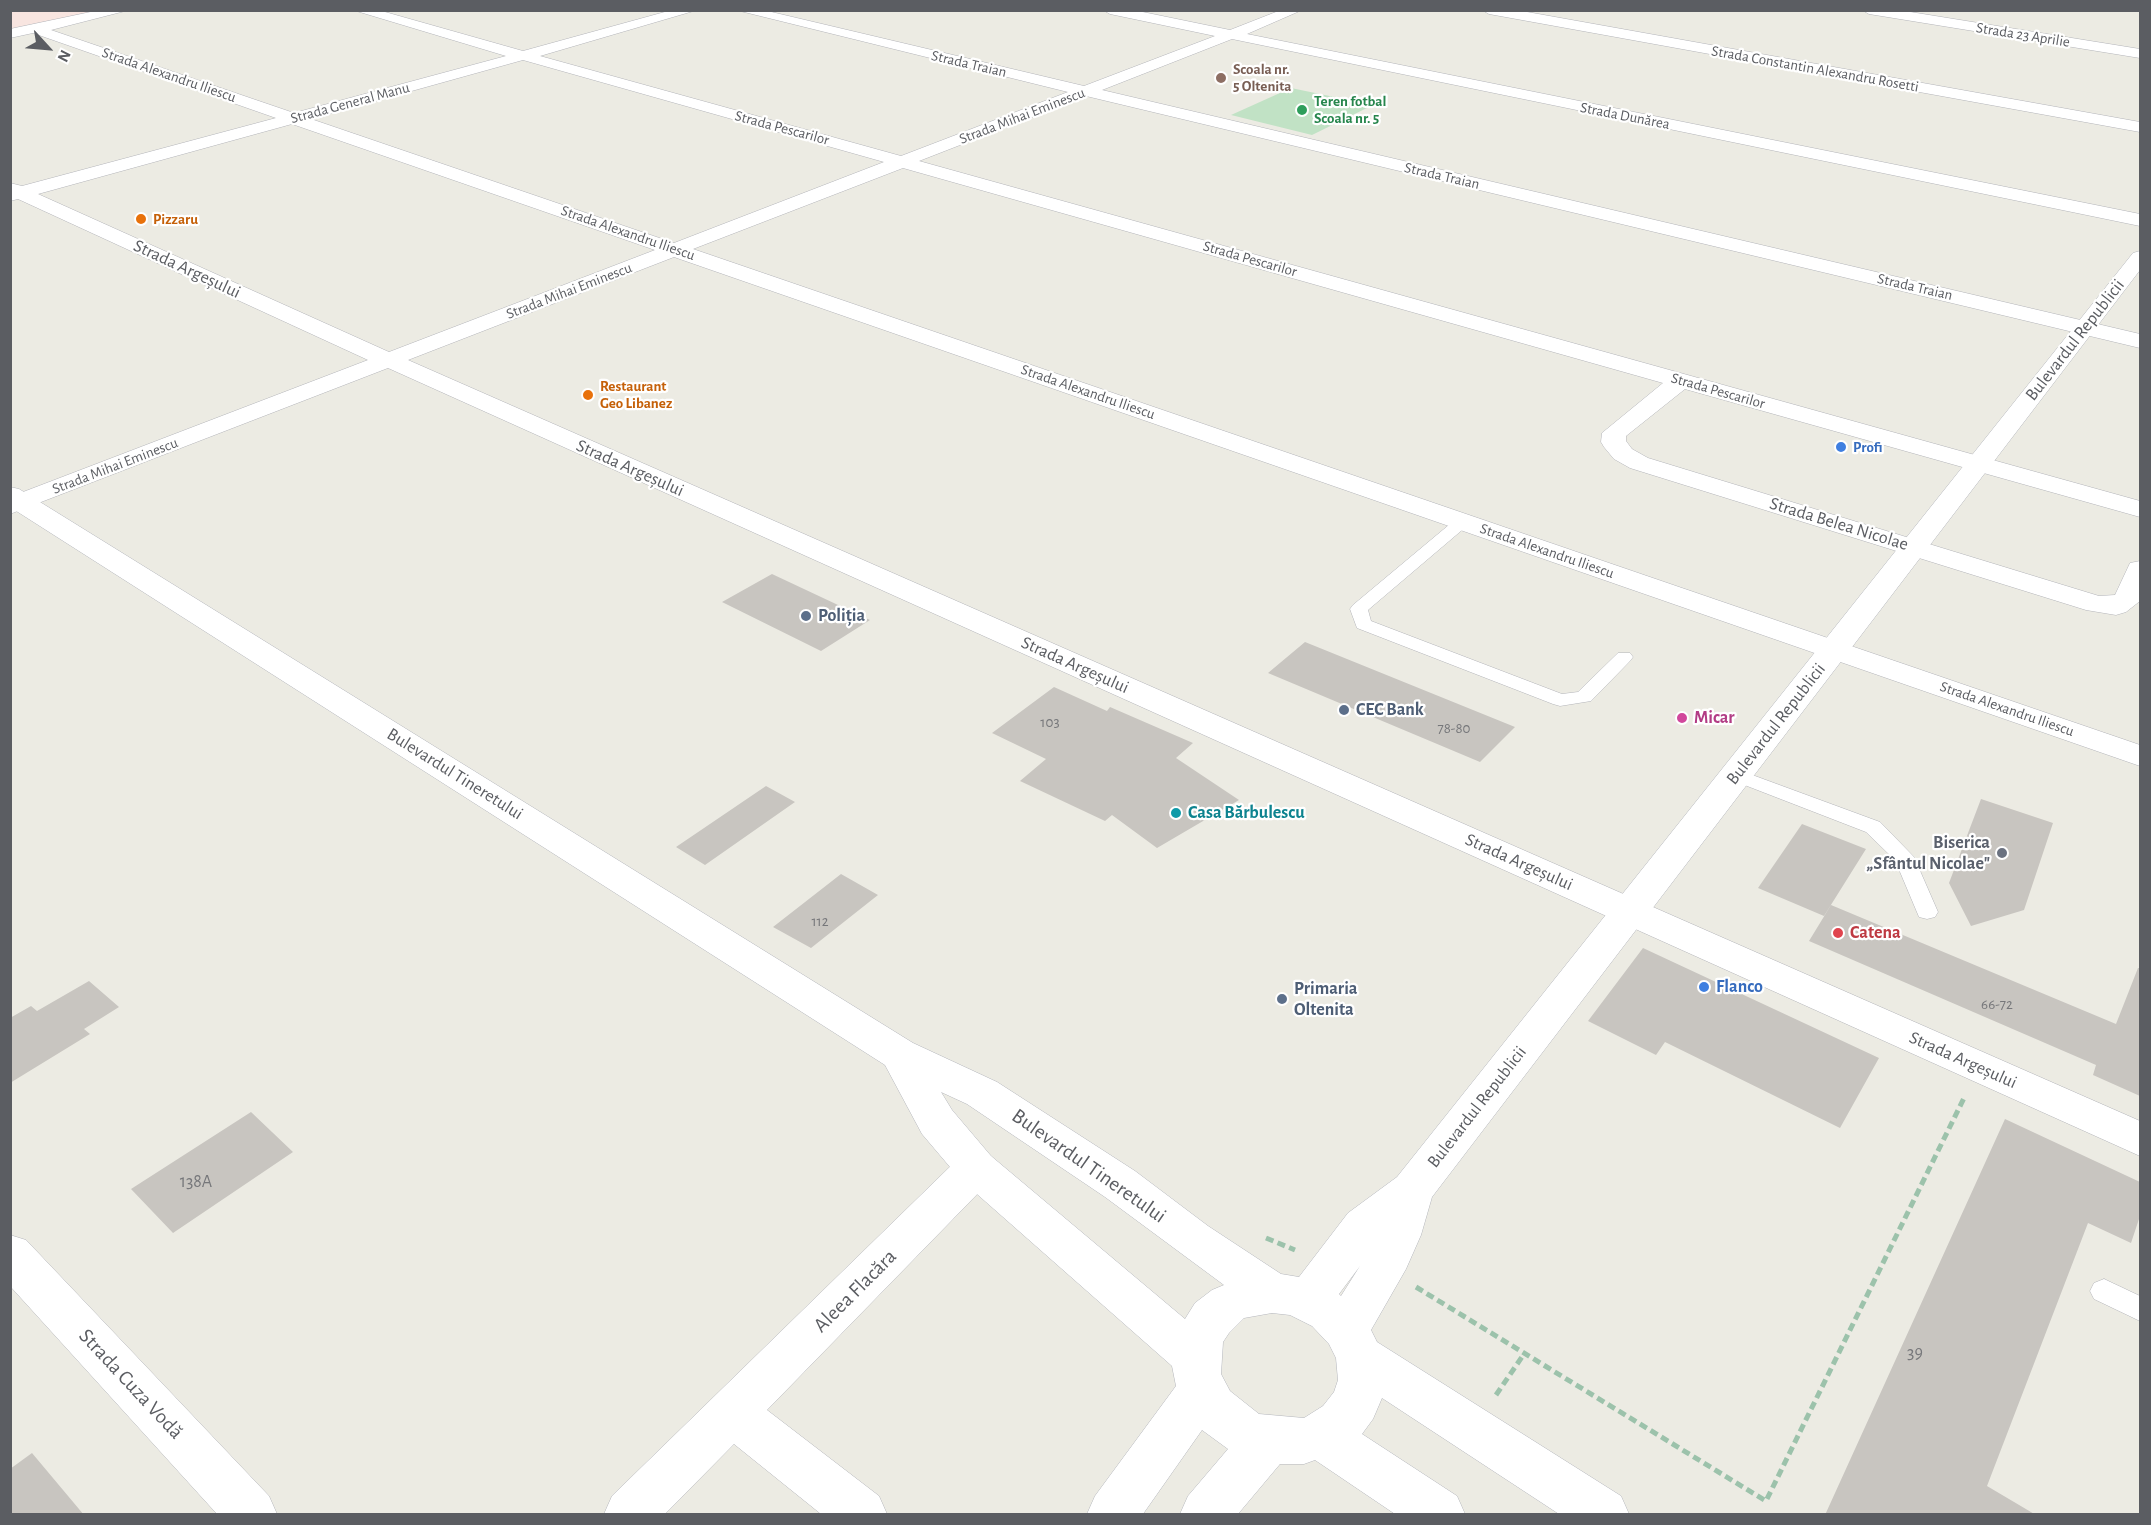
<!DOCTYPE html>
<html>
<head>
<meta charset="utf-8">
<style>
	body { margin:0 }
	#map { position:relative; width:2151px; height:1525px; overflow:hidden; background:#ecebe3; font-family:"Alegreya Sans",sans-serif }
	canvas { display:block }
	.frame { position:absolute; inset:0; border:12px solid #5b5d62; pointer-events:none }
	.north { position:absolute; left:18px; top:18px; width:60px; height:60px; -webkit-text-stroke:4px #fff; paint-order:stroke; rotate:116deg; font-size:16px; font-weight:700; line-height:24px; text-align:center; color:#5b5d62 }
	.north::after { content:''; display:block; margin:auto; width:21px; height:27px; background:#5b5d62; clip-path:polygon(50% 0,100% 100%,50% 72%,0 100%) }
</style>
</head>
<body>
<div id="map">
<canvas width="2151" height="1525"></canvas>
<div class="frame"></div>
<div class="north">N</div>
</div>
<script>
const ctx = document.querySelector('canvas').getContext('2d');
ctx.lineJoin = 'round';
function fill(path, color) { ctx.fillStyle = color; ctx.fill(path, 'evenodd'); }
const shape = rows => new Path2D(rows.map(r => 'M' + r).join(''));
function stroke(path, color, width, dash) { ctx.strokeStyle = color; ctx.lineWidth = width; ctx.lineCap = dash ? 'butt' : 'round'; ctx.setLineDash(dash || []); ctx.stroke(path); }
function drawText(font, color, halo, rows, align = 'center') {
  ctx.font = font + ' "Alegreya Sans",sans-serif'; ctx.lineWidth = 4.5; ctx.setLineDash([]); ctx.textBaseline = 'middle'; ctx.strokeStyle = halo; ctx.fillStyle = color; for (const [text, x, y, turn = 0] of rows) {
    ctx.save(); ctx.translate(x, y); ctx.rotate((+turn || 0) * Math.PI / 180); ctx.textAlign = isNaN(turn) ? turn : align; if (halo) ctx.strokeText(text, 0, 0); ctx.fillText(text, 0, 0); ctx.restore();
  }
}
fill(shape([
	[11,10,97,10,97,11,11,29]
]), '#f8e5e0');
fill(shape([
	[1291,88,1373,105,1312,135,1231,115]
]), '#c1e2c5');
fill(shape([
	[772,574,870,620,821,651,722,602],
	[1305,642,1515,727,1480,762,1268,673],
	[1054,687,1107,711,1110,707,1193,743,1176,758,1239,800,1157,848,1112,815,1105,821,1020,781,1046,759,992,733],
	[766,786,795,802,705,865,676,847],
	[1981,799,2053,823,2024,910,1971,926,1949,883],
	[1802,824,1866,849,1824,916,1758,888],
	[841,874,878,895,811,948,773,927],
	[1831,905,2116,1024,2138,968,2140,968,2140,1096,2093,1075,2096,1065,1809,941],
	[1643,948,1879,1058,1840,1128,1665,1042,1656,1055,1588,1021],
	[89,981,119,1007,84,1029,90,1034,10,1083,10,1018,31,1006,37,1011],
	[251,1112,293,1152,173,1233,131,1189],
	[2005,1119,2140,1182,2140,1216,2131,1243,2088,1223,1987,1486,2036,1515,1825,1515],
	[32,1453,84,1515,10,1515,10,1469]
]), '#c8c5c0');
const lane = shape([
	[1462,517,1468,519,1470,522,1468,525,1368,610,1371,621,1562,694,1578,692,1618,653,1630,653,1633,657,1630,661,1591,701,1560,706,1553,704,1357,628,1350,609,1353,605,1456,519,1462,517],
	[1736,769,1880,822,1914,857,1938,912,1935,917,1927,919,1919,917,1895,860,1866,832,1729,779,1726,775,1729,771,1736,769],
	[2104,1279,2140,1296,2140,1321,2094,1299,2090,1291,2094,1283,2104,1279]
]);
const street = shape([
	[100,10,129,10,51,30,294,113,506,56,353,10,378,10,523,51,672,10,697,10,540,56,901,156,1068,92,736,10,763,10,1084,86,1215,36,1110,14,1103,10,1133,10,1230,30,1281,10,1302,10,1247,34,2140,214,2140,226,1232,39,1102,90,2140,334,2140,348,1086,96,919,161,2140,501,2140,517,1685,389,1626,436,1626,441,1632,449,1648,458,2099,596,2115,595,2130,563,2140,561,2140,601,2126,612,2116,615,2086,610,1630,468,1614,459,1604,447,1601,442,1602,433,1663,383,903,168,693,249,2140,745,2140,766,674,257,408,360,2140,1121,2140,1156,388,368,10,514,10,497,368,360,18,199,10,201,10,183,22,186,276,118,33,33,10,38,10,29,100,10],
	[523,60,884,162,674,243,311,119,523,60],
	[292,124,655,250,389,352,38,194,292,124],
	[1482,10,1516,10,2140,122,2140,132,1489,14,1482,10],
	[1862,10,1898,10,2140,49,2140,58,1869,14,1862,10],
	[976,1151,991,1156,998,1168,991,1180,767,1410,879,1496,887,1514,821,1514,734,1444,665,1514,604,1514,612,1496,961,1156,976,1151],
	[10,1235,26,1240,269,1496,277,1514,217,1514,10,1286,10,1235]
]);
const secondary = shape([
	[2140,251,2140,270,1432,1197,1421,1235,1406,1269,1371,1330,1377,1342,1621,1496,1629,1514,1559,1514,1382,1398,1373,1419,1362,1434,1457,1496,1465,1514,1395,1514,1315,1460,1304,1464,1280,1464,1238,1514,1180,1514,1188,1496,1228,1449,1202,1430,1143,1514,1087,1514,1095,1496,1176,1386,1172,1366,961,1180,922,1134,885,1065,10,507,10,487,19,489,913,1043,997,1082,1135,1171,1208,1226,1281,1274,1299,1277,1348,1213,1397,1177,2133,253,2140,251],
	[941,1092,967,1104,1105,1197,1224,1285,1212,1290,1195,1303,1185,1319,991,1156,952,1110,941,1092],
	[1360,1266,1341,1296,1339,1294,1360,1266],
	[1272,1313,1290,1315,1312,1326,1329,1344,1336,1358,1338,1380,1334,1392,1323,1406,1304,1418,1259,1414,1230,1391,1221,1374,1223,1342,1229,1333,1244,1318,1272,1313]
]);
stroke(lane, '#b3b4b9', 1);
stroke(street, '#b3b4b9', 1);
stroke(secondary, '#b4b6bc', 1);
stroke(shape([
	[1266,1238,1295,1250],
	[1416,1287,1766,1501,1964,1098],
	[1496,1395,1524,1354]
]), '#9cc2ab', 5, [8, 4.5]);
fill(lane, '#fff');
fill(street, '#fff');
fill(secondary, '#fff');
for (const [x, y, r, color] of [
	[1221,78,6,"#8d6e63"],
	[1302,110,6,"#2e9e5b"],
	[141,219,6,"#e8710a"],
	[588,395,6,"#e8710a"],
	[1841,447,6,"#3f7fe0"],
	[806,616,6,"#5c6f8a"],
	[1344,710,6,"#5c6f8a"],
	[1682,718,6,"#d1479c"],
	[1176,813,6,"#0f9aa8"],
	[2002,853,6,"#6b7280"],
	[1838,933,6,"#e0444e"],
	[1704,987,6,"#3f7fe0"],
	[1282,999,6,"#5c6f8a"]
]) { const dot = new Path2D(); dot.arc(x, y, r, 0, 2 * Math.PI); ctx.fillStyle = color; ctx.fill(dot); stroke(dot, '#fff', 2); }
drawText('15px', '#5b5d62', '#fff', [
	["Strada 23 Aprilie",2023,35,9],
	["Strada Traian",969,64,13],
	["Strada Constantin Alexandru Rosetti",1815,69,10],
	["Strada Alexandru Iliescu",169,75,19],
	["Strada General Manu",350,103,-15],
	["Strada Mihai Eminescu",1022,116,-21],
	["Strada Dunărea",1625,116,11],
	["Strada Pescarilor",782,128,15],
	["Strada Traian",1442,176,13],
	["Strada Alexandru Iliescu",628,233,19],
	["Strada Pescarilor",1250,259,16],
	["Strada Traian",1915,287,13],
	["Strada Mihai Eminescu",569,291,-21],
	["Strada Pescarilor",1718,391,16],
	["Strada Alexandru Iliescu",1088,392,19],
	["Strada Mihai Eminescu",115,466,-21],
	["Strada Alexandru Iliescu",1547,551,19],
	["Strada Alexandru Iliescu",2007,709,19]
]);
drawText('bold 15px', '#785e54', '#fff', [
	["Scoala nr.",1233,69],
	["5 Oltenita",1233,86]
], 'left');
drawText('bold 15px', '#27864d', '#fff', [
	["Teren fotbal",1314,101],
	["Scoala nr. 5",1314,118]
], 'left');
drawText('bold 15px', '#c56008', '#fff', [
	["Pizzaru",153,219],
	["Restaurant",600,386],
	["Geo Libanez",600,403]
], 'left');
drawText('bold 15px', '#366cbe', '#fff', [
	["Profi",1853,447]
], 'left');
drawText('15px', '#76777a', null, [
	["103",1050,722],
	["78-80",1454,728],
	["112",820,921],
	["66-72",1997,1004]
]);
drawText('18px', '#5b5d62', '#fff', [
	["Strada Argeșului",187,269,25],
	["Bulevardul Republicii",2075,340,-52],
	["Strada Argeșului",630,468,24],
	["Strada Belea Nicolae",1839,524,17],
	["Strada Argeșului",1075,665,24],
	["Bulevardul Republicii",1776,724,-52],
	["Bulevardul Tineretului",455,774,32],
	["Strada Argeșului",1519,862,24],
	["Strada Argeșului",1963,1060,24],
	["Bulevardul Republicii",1477,1107,-52]
]);
drawText('bold 18px', '#4e5e75', '#fff', [
	["Poliția",818,616],
	["CEC Bank",1356,710],
	["Primaria",1294,989],
	["Oltenita",1294,1010]
], 'left');
drawText('bold 18px', '#b23c85', '#fff', [
	["Micar",1694,718]
], 'left');
drawText('bold 18px', '#0d838f', '#fff', [
	["Casa Bărbulescu",1188,813]
], 'left');
drawText('bold 18px', '#5b616d', '#fff', [
	["Biserica",1990,843],
	["„Sfântul Nicolae\"",1990,864]
], 'right');
drawText('bold 18px', '#be3a42', '#fff', [
	["Catena",1850,933]
], 'left');
drawText('bold 18px', '#366cbe', '#fff', [
	["Flanco",1716,987]
], 'left');
drawText('18px', '#76777a', null, [
	["138A",196,1182],
	["39",1915,1353]
]);
drawText('21px', '#5b5d62', '#fff', [
	["Bulevardul Tineretului",1089,1166,35],
	["Aleea Flacăra",855,1291,-45],
	["Strada Cuza Vodă",131,1384,47]
]);
</script>
</body>
</html>
